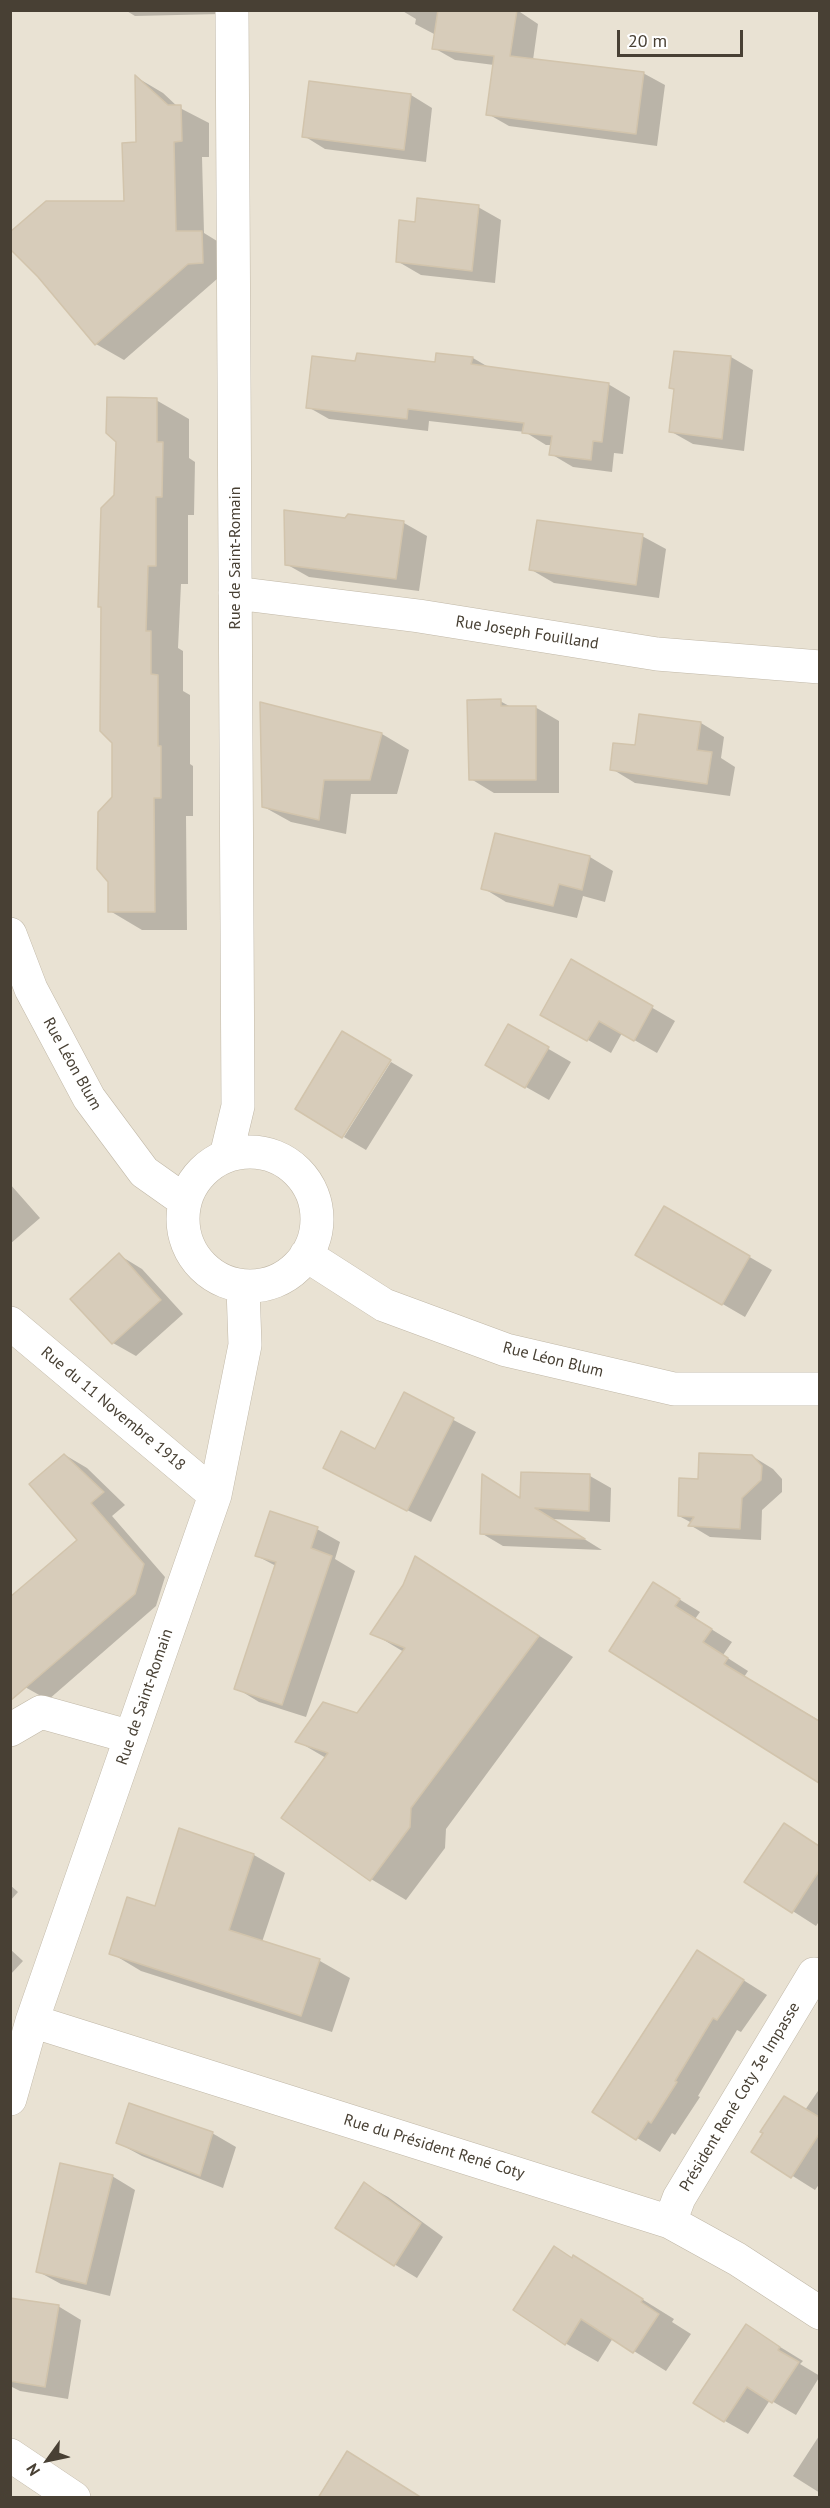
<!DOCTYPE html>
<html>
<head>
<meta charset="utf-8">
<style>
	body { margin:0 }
	#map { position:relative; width:830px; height:2508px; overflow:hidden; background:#f4f0e5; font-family:"PT Sans",sans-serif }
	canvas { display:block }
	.frame { position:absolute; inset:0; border:12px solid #484034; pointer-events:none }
	.north { position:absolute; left:18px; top:2430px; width:60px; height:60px; -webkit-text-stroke:4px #fff; paint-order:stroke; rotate:237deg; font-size:16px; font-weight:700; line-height:24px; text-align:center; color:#484034 }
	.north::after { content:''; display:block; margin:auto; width:21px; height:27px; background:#484034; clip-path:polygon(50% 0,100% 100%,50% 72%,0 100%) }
	.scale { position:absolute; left:617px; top:30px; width:126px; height:27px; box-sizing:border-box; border:3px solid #484034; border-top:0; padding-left:8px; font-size:18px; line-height:21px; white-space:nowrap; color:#484034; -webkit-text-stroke:4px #fff; paint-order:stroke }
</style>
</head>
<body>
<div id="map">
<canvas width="830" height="2508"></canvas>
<div class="frame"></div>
<div class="north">N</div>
<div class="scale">20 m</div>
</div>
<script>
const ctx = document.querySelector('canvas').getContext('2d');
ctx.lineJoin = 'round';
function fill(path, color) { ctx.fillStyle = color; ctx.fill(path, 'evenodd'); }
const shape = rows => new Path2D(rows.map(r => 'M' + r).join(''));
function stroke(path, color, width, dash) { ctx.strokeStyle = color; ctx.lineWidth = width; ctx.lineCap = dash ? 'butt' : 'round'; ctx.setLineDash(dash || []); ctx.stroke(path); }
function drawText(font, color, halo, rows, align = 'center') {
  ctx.font = font + ' "PT Sans",sans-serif'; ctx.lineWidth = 4.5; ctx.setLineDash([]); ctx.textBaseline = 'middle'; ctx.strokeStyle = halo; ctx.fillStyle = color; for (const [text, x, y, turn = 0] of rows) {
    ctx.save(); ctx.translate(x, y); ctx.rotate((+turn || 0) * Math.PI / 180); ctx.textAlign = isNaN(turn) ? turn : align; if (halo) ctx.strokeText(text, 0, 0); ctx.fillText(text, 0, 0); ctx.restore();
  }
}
fill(shape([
	[11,11,819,11,819,2497,11,2497]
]), '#e9e2d3');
fill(shape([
	[125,10,219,10,220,14,135,16],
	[401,10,517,10,538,24,533,60,643,73,665,85,657,146,509,126,488,114,494,65,455,60,434,48,436,35,415,24,416,19],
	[136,77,163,93,178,107,209,123,209,157,202,157,204,233,230,249,231,278,217,279,124,360,96,344,39,276,125,202,137,143],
	[411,95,432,108,426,162,325,149,304,136],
	[478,207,501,220,495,283,421,275,397,261,416,224],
	[675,352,731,357,753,370,744,451,693,444,670,431,675,390,670,388],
	[438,354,473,358,490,368,608,384,630,397,623,454,614,453,612,472,573,467,551,454,552,445,546,445,525,432,429,421,428,431,329,419,308,407,357,363,437,364],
	[156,400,189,419,189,458,195,462,194,515,188,515,188,584,181,584,178,648,183,651,183,691,190,695,190,764,193,766,193,816,186,816,187,930,142,930,110,911,114,742,103,608,99,606,116,496],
	[349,516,404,523,427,536,419,591,309,577,286,564],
	[642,536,666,549,659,598,554,583,530,569],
	[500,701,511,707,535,707,559,721,559,793,494,793,471,779],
	[261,704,382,734,409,750,397,794,351,794,346,834,291,822,264,807],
	[701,723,724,737,721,758,735,767,730,796,635,783,612,769,636,747],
	[496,834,590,857,613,871,605,902,583,896,577,918,506,902,483,888],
	[572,961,675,1021,657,1053,622,1033,611,1053,542,1014],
	[509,1026,571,1062,549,1100,487,1065],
	[391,1062,413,1075,366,1150,344,1137],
	[10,1184,40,1218,10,1244],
	[665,1208,772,1270,745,1317,638,1255],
	[119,1255,142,1269,183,1314,136,1356,113,1343],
	[405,1394,476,1432,431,1522,347,1480,376,1451],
	[65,1455,87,1468,125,1505,112,1516,165,1577,156,1606,48,1700,25,1687,79,1540],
	[752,1456,773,1469,782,1479,782,1492,762,1510,761,1540,710,1537,690,1525,692,1523,679,1516,699,1481],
	[590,1476,611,1488,610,1522,552,1519,602,1550,503,1546,481,1533,521,1499],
	[317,1529,340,1542,335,1559,355,1571,306,1717,259,1702,236,1688,276,1566,257,1556],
	[416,1558,573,1657,446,1829,445,1848,406,1900,371,1879,326,1758,297,1741,358,1715,404,1652,372,1633,404,1586],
	[674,1596,700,1612,695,1619,732,1642,723,1655,748,1671,744,1677,820,1721,820,1781,611,1650],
	[784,1825,820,1846,820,1920,816,1926,746,1881],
	[180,1830,254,1855,285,1873,262,1942,320,1961,350,1978,332,2032,141,1971,111,1953,156,1908],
	[10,1885,18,1892,10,1901],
	[10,1949,23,1961,10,1975],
	[721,1966,767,1995,741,2032,737,2030,698,2096,700,2097,675,2135,672,2133,660,2152,637,2138],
	[820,2088,820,2183,815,2190,753,2151,805,2110],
	[212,2133,236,2147,223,2188,142,2156,118,2143],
	[112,2176,135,2190,110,2296,61,2284,37,2271],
	[365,2184,388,2197,443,2237,417,2278,394,2264],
	[574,2257,674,2319,672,2322,691,2334,666,2371,613,2338,598,2362,565,2343],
	[10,2299,58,2306,81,2320,68,2399,20,2391,10,2386],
	[746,2326,803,2361,800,2364,820,2376,796,2415,770,2400,748,2434,725,2421],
	[819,2436,820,2437,820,2493,793,2476]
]), '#0003');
const building = shape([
	[438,10,517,10,510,56,644,72,636,134,486,115,494,56,432,49,438,10],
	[135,75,168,105,181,105,182,141,174,142,176,231,202,231,203,263,188,264,95,345,38,277,10,249,10,232,46,201,124,201,122,143,136,142,135,75],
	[309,81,411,94,404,150,302,137,309,81],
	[417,198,479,205,472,271,396,262,399,220,415,222,417,198],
	[674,351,731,356,722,439,669,432,674,389,669,388,674,351],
	[357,353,435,362,436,353,473,357,471,364,609,383,602,442,593,441,591,460,549,455,552,436,522,433,524,423,408,409,407,419,306,408,312,356,355,361,357,353],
	[107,397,157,398,157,442,163,442,162,497,156,497,156,566,148,566,146,631,151,631,151,674,158,675,158,746,161,746,161,798,154,798,155,912,108,912,108,882,97,869,98,812,112,797,112,743,100,731,101,607,98,607,101,508,114,495,116,442,106,433,107,397],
	[284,510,345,518,348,514,404,521,396,579,285,565,284,510],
	[537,520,643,534,636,585,529,570,537,520],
	[501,699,501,706,536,706,536,780,469,780,467,700,501,699],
	[260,702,382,733,370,780,324,780,319,820,262,807,260,702],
	[639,714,701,722,697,750,712,752,707,784,610,770,613,743,635,745,639,714],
	[495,833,590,856,582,890,559,884,553,906,481,889,495,833],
	[571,959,653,1006,634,1041,599,1021,587,1041,540,1015,571,959],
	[508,1024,549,1047,525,1088,485,1065,508,1024],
	[342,1031,391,1060,342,1138,295,1109,342,1031],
	[664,1206,750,1256,722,1305,635,1255,664,1206],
	[119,1253,161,1300,112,1344,70,1299,119,1253],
	[404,1392,454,1418,407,1511,323,1468,341,1431,375,1449,404,1392],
	[699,1453,752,1455,762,1466,761,1480,742,1498,740,1529,688,1526,694,1517,678,1516,679,1478,698,1479,699,1453],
	[64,1454,104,1492,91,1503,144,1564,135,1594,10,1701,10,1597,77,1540,29,1484,64,1454],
	[521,1472,590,1474,589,1511,535,1508,585,1539,480,1534,482,1474,520,1498,521,1472],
	[270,1511,318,1527,311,1548,332,1556,282,1705,234,1689,276,1562,255,1556,270,1511],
	[415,1556,539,1636,411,1808,410,1827,370,1881,281,1818,328,1753,295,1742,323,1702,357,1713,405,1648,370,1634,403,1585,415,1556],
	[653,1582,680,1599,675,1606,712,1629,703,1642,728,1658,724,1664,819,1721,819,1783,609,1651,653,1582],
	[784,1823,819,1846,819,1871,792,1913,744,1882,784,1823],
	[179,1828,254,1854,229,1930,320,1959,301,2016,109,1954,127,1897,155,1906,179,1828],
	[697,1950,744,1980,717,2020,713,2018,675,2081,677,2082,651,2123,648,2121,636,2140,592,2112,697,1950],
	[784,2096,819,2117,819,2134,791,2178,751,2152,763,2133,760,2132,784,2096],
	[129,2103,213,2132,200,2176,116,2143,129,2103],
	[60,2163,113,2175,86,2284,36,2272,60,2163],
	[364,2182,421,2223,394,2266,335,2228,364,2182],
	[554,2246,572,2258,573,2255,643,2299,641,2302,659,2314,633,2353,581,2319,565,2345,513,2310,554,2246],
	[10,2298,59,2305,45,2387,10,2381,10,2298],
	[746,2324,780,2347,778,2350,799,2362,772,2403,747,2387,724,2422,693,2403,746,2324],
	[347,2451,422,2498,318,2498,347,2451]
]);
fill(building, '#d7ccba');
stroke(building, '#d2c4ac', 1.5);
const minor = shape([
	[235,593,419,616,657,654,820,667],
	[10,934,31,989,89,1098,144,1172,185,1201],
	'183 1219a67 67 0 1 1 134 0a67 67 0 1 1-134 0Z',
	[226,1156,238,1106,232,10],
	[306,1255,384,1305,506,1350,674,1389,820,1389],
	[10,1323,215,1495],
	[10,1730,41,1712,131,1737],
	[32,2021,670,2222,737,2259,820,2313],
	[10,2099,32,2021,215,1495,245,1345,243,1288],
	[670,2222,679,2198,814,1974],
	[10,2455,74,2498]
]);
stroke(minor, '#c1b8a7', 34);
stroke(minor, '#fff', 33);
drawText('16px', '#484034', '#fff', [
	["Rue de Saint-Romain",235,558,-90],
	["Rue Joseph Fouilland",527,633,9],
	["Rue Léon Blum",72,1064,61],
	["Rue Léon Blum",553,1360,14],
	["Rue du 11 Novembre 1918",113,1409,40],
	["Rue de Saint-Romain",145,1697,-71],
	["Président René Coty 3e Impasse",740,2097,-59],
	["Rue du Président René Coty",434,2147,17]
]);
</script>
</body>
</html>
